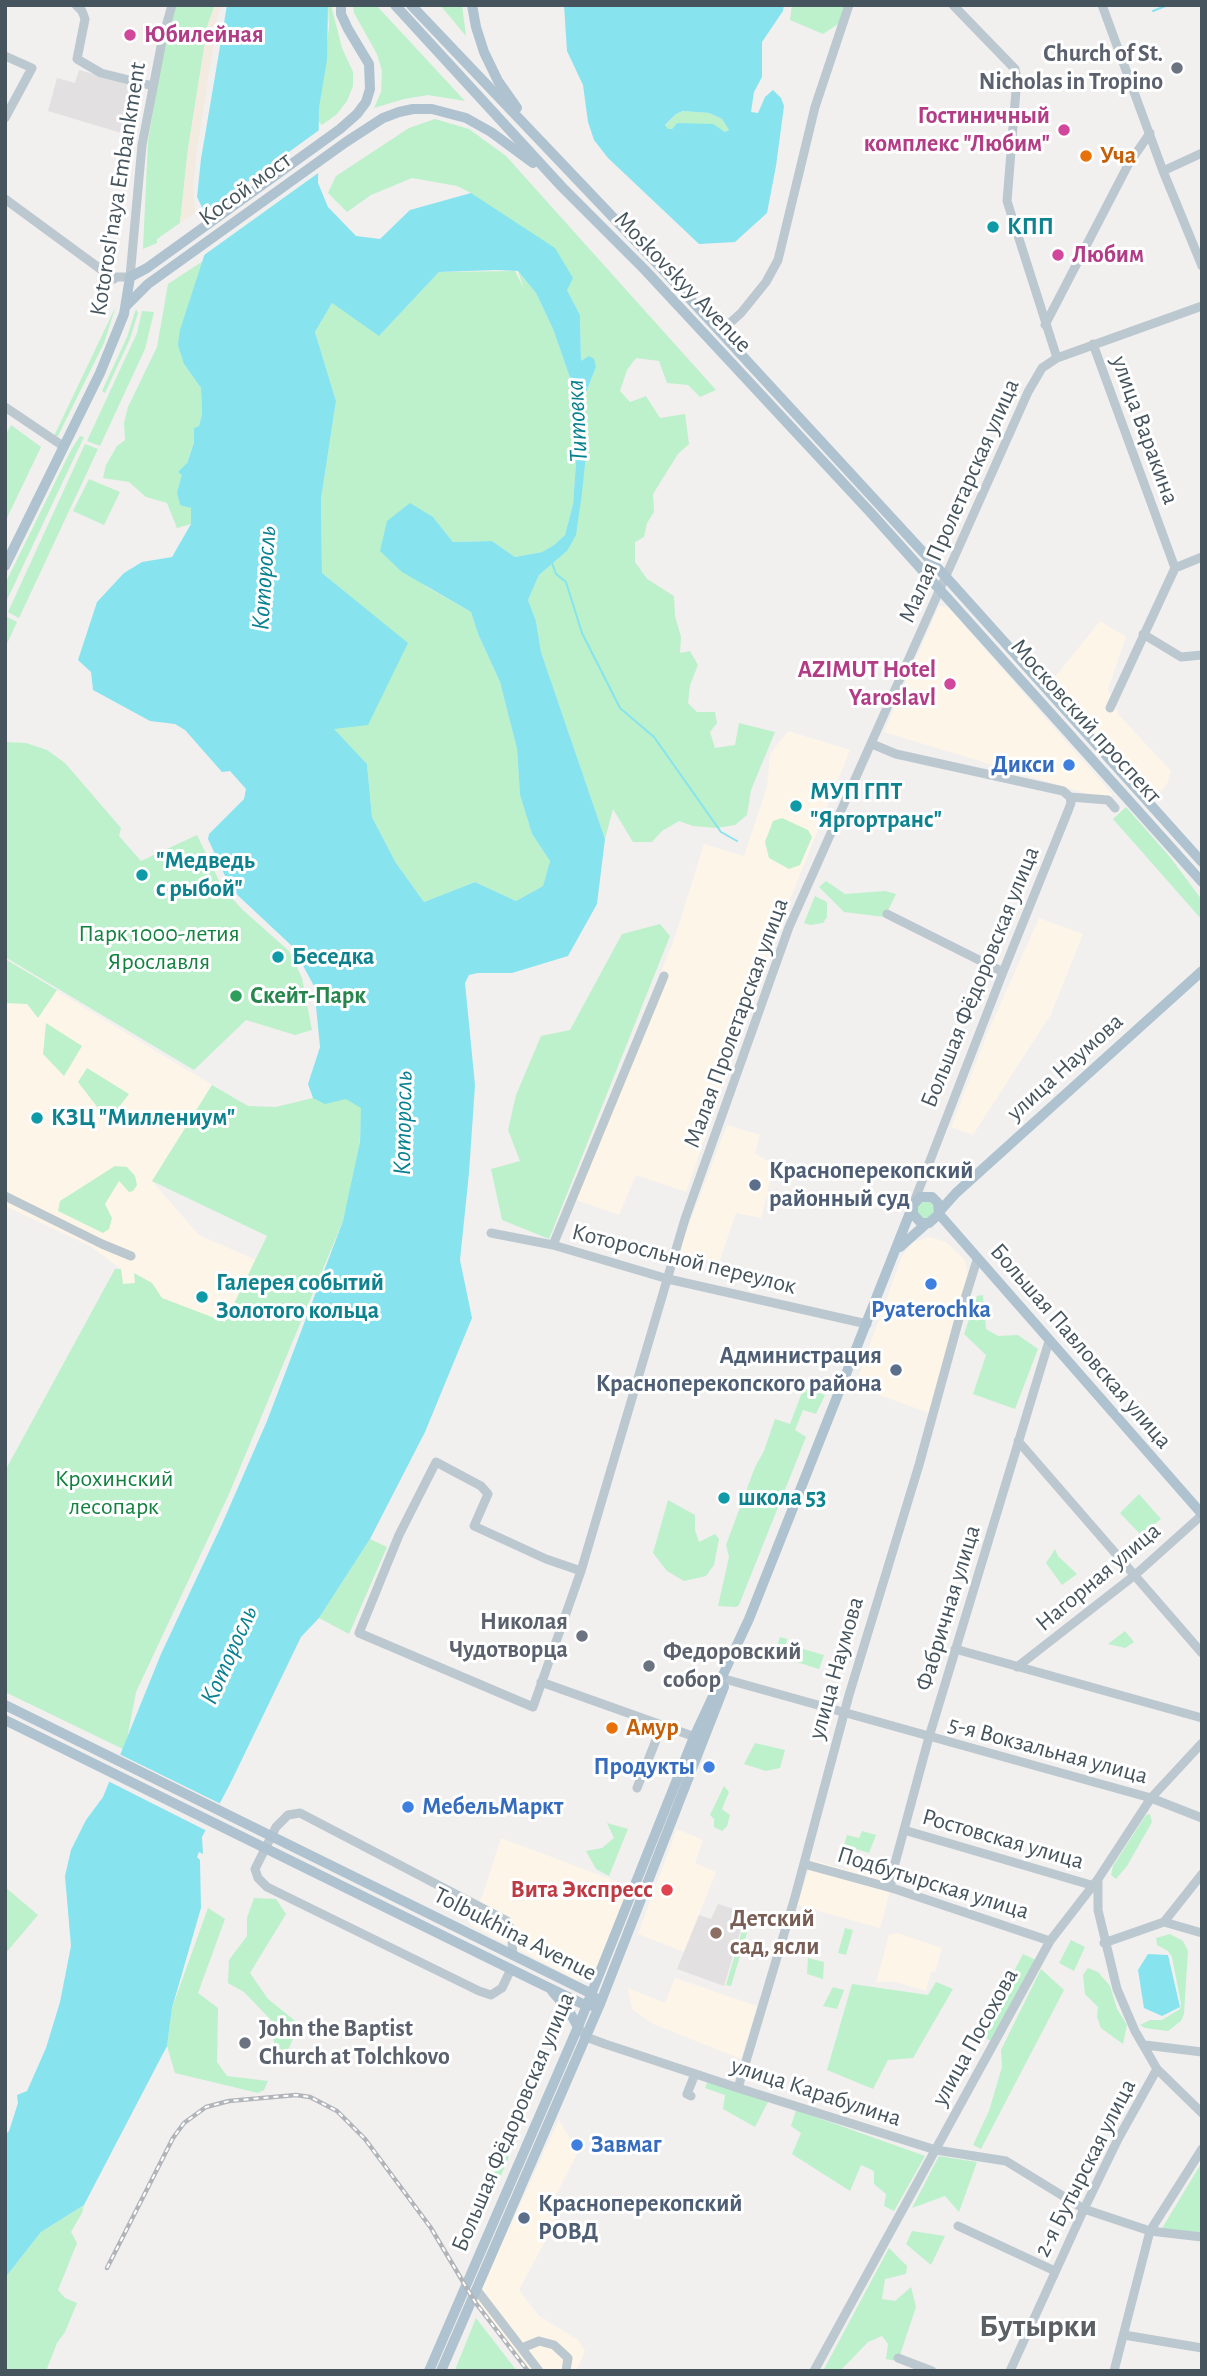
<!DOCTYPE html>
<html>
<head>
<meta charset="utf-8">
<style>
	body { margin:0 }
	#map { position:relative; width:1207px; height:2376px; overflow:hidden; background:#f2efef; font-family:"Alegreya Sans",sans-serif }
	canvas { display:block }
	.frame { position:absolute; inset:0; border:7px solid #46555d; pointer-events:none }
</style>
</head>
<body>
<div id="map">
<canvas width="1207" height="2376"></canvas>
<div class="frame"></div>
</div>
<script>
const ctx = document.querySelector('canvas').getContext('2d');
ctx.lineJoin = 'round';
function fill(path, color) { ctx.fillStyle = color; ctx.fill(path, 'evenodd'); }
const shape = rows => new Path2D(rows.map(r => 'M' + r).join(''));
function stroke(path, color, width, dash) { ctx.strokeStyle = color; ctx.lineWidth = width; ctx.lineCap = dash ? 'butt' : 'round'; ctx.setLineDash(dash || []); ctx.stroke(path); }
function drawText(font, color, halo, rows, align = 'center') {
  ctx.font = font + ' "Alegreya Sans",sans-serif'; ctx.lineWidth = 6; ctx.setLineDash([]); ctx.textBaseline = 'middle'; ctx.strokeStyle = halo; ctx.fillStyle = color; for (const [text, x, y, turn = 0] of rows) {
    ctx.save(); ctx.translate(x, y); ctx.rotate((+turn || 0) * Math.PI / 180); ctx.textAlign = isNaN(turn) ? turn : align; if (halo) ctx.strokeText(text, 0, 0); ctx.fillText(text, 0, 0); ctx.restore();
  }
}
fill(shape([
	[939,606,948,607,1113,795,1108,800,884,732],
	[1100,621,1126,637,1108,689,1118,714,1171,771,1167,784,1155,798,1051,682],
	[788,731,850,750,777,932,686,1192,636,1175,619,1215,571,1198,675,937,704,844,744,856,767,787,770,754],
	[1039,918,1083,934,1051,1014,973,1135,951,1127,988,1032],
	[52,988,212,1085,152,1181,199,1235,256,1260,225,1323,162,1298,152,1283,135,1274,136,1283,123,1284,121,1269,90,1246,5,1206,5,1000],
	[727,1125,760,1135,755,1153,774,1165,761,1218,736,1213,719,1263,679,1251],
	[930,1237,946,1242,965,1260,968,1276,929,1413,855,1386,902,1256,913,1242],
	[677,1829,703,1840,695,1863,716,1872,684,1952,638,1934],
	[501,1838,629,1886,594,1976,577,1980,470,1925,483,1894],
	[812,1860,847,1870,849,1866,891,1878,891,1888,880,1928,797,1905],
	[897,1933,942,1948,935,1972,931,1971,926,1991,896,1982,876,1982,889,1935],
	[675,1978,757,2006,741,2059,653,2024,632,2009,628,1988,665,2003],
	[559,2120,578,2152,555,2197,565,2204,519,2290,539,2316,578,2340,585,2351,576,2371,528,2371,475,2302]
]), '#fdf5e8');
fill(shape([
	[79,70,141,87,131,136,48,111,57,78,75,83],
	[718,1904,746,1913,724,1986,677,1969,699,1915,711,1919]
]), '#e3e0e1');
fill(shape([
	[175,5,215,5,208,24,188,149,180,223,157,239,157,243,143,249,148,141,165,38],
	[328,5,331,5,342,48,353,72,353,86,347,101,337,114,322,125,319,122,319,108,329,27],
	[353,5,376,5,465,101,428,95,404,99,374,108,381,92,382,71,377,54,354,13],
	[440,5,462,5,466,36],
	[792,5,847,5,841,22,823,34,790,20],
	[684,111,709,113,722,119,729,130,725,132,677,123,672,129,668,130,665,126,676,114],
	[435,119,469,129,506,156,716,390,700,397,688,385,667,383,659,361,636,358,627,370,620,391,630,402,646,396,660,418,685,414,689,444,678,454,653,494,654,512,647,523,644,537,635,542,635,562,647,579,674,596,675,616,681,637,680,653,690,651,698,665,690,685,688,703,697,712,715,712,717,723,710,732,715,748,735,745,739,723,775,732,751,790,747,815,735,825,717,828,693,826,679,821,662,831,652,842,633,842,613,809,605,839,541,652,536,621,528,600,539,575,567,551,588,435,585,395,596,367,581,362,580,315,567,290,471,193,457,186,412,178,371,195,347,212,328,193,336,176,409,128],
	[203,261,184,364,201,388,202,414,199,426,194,428,194,441,177,492,191,508,191,524,177,528,167,503,146,497,129,482,103,478,106,465,117,446,125,440,124,423,128,407,157,347,168,284],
	[515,271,524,289,518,271,536,293,553,329,574,389,578,435,573,504,565,535,554,545,542,552,515,557,492,541,453,542,433,517,425,586,471,612,478,634,500,682,517,749,520,795,532,834,550,861,543,886,516,901,475,882,424,902,396,863,372,817,367,764,333,729,407,643,322,573,321,499,336,401,315,332,332,303,380,335,439,272],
	[116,306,104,343,58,436,54,436],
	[136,309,138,313,130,339,105,393,102,391,127,337],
	[142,311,154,312,145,349,100,446,87,441,137,333],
	[11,425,41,447,5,522,5,436],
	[80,436,84,437,5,604,5,584,71,450],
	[85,444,98,449,19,618,8,612],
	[89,479,120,492,104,525,73,511],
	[5,616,17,622,5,648],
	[5,742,26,743,47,750,65,763,121,828,119,836,141,861,197,835,223,889,244,911,289,951,302,978,312,1030,295,1035,246,1020,194,1070,5,957],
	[1126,807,1170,857,1202,900,1202,920,1113,819],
	[782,818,808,830,812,837,800,865,789,869,769,858,765,842,773,821],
	[826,881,845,894,885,891,896,894,885,917,844,912,819,887],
	[815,896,827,902,827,917,823,923,810,925,804,923],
	[660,924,670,936,549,1239,502,1220,491,1169,520,1161,508,1130,516,1095,541,1036,570,1030,622,934],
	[5,959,57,990,38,1018,27,1004,5,1003],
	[46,1023,82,1046,64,1076,43,1054],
	[87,1068,129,1094,108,1121,78,1082],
	[212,1085,248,1106,276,1107,341,1091,362,1104,358,1168,343,1221,229,1494,136,1692,125,1750,5,1692,5,1471,115,1269,121,1269,123,1284,135,1283,134,1273,152,1283,162,1298,225,1322,267,1236,152,1181],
	[115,1166,127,1167,135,1176,137,1185,133,1191,129,1192,119,1181,105,1204,112,1218,109,1229,103,1233,58,1211,60,1201],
	[929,1201,935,1208,932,1217,923,1219,918,1215,917,1206,920,1202],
	[983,1295,986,1329,998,1336,1018,1335,1038,1349,1015,1409,973,1394,986,1355,964,1334,977,1296],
	[804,1387,825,1395,816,1414,803,1410,795,1430,806,1437,739,1605,736,1607,718,1606,729,1557,726,1545,755,1467,764,1451,775,1419,790,1424],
	[1139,1494,1161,1519,1141,1535,1120,1513],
	[668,1500,695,1515,695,1530,699,1542,715,1534,719,1539,714,1565,706,1576,684,1581,667,1571,653,1553],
	[370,1539,387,1547,349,1634,319,1618],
	[1055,1549,1058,1556,1077,1574,1062,1585,1046,1563],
	[1125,1631,1134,1642,1125,1648,1108,1644],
	[780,1637,787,1639,786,1644,824,1655,819,1669,774,1655],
	[755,1743,785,1750,780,1768,766,1771,744,1764],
	[724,1786,729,1792,722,1809,730,1815,727,1826,722,1831,714,1827,714,1819,710,1815],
	[1150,1814,1152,1822,1127,1866,1116,1879,1111,1875,1113,1866,1146,1815],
	[607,1823,628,1829,609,1876,596,1869,586,1851,602,1848,614,1838],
	[862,1831,876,1835,869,1853,844,1845,847,1835,859,1838],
	[5,1887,38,1915,5,1954],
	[254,1898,276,1899,286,1914,250,1973,268,1999,299,2024,285,2058,275,2049,271,2020,244,1992,228,1983,229,1960,247,1936,247,1918],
	[208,1908,225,1919,198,1993,218,2008,217,2062,227,2076,268,2081,264,2090,258,2093,175,2073,167,2046,172,2008],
	[747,1914,752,1916,731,1986,726,1985],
	[845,1928,853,1930,846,1955,838,1953],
	[1170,1934,1183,1941,1188,1951,1184,2014,1181,2021,1168,2031,1145,2028,1140,2025,1150,2020,1162,2020,1180,2009,1181,2004,1172,1957,1168,1951,1157,1945,1156,1938],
	[1071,1940,1085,1947,1074,1971,1059,1963],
	[1023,1954,1036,1960,994,2043,981,2035],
	[808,1958,824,1962,823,1979,807,1974],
	[1088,1968,1098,1972,1110,1986,1117,2009,1127,2025,1123,2044,1101,2028,1097,2017,1098,2007,1085,1994,1083,1975],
	[1041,1969,1064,1990,981,2149,973,2145,989,2111,1002,2067,1001,2050],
	[936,1982,953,1989,913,2058,888,2060,873,2089,827,2070,852,1984,928,1995],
	[833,1987,844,1990,837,2009,823,2006],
	[708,2081,768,2102,755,2127,723,2109,725,2095,705,2088],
	[796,2110,925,2156,894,2211,884,2206,886,2194,874,2184,874,2171,861,2165,850,2191,792,2154,801,2133,791,2126],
	[502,2154,509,2157,495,2189,488,2186],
	[939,2156,977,2162,959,2212,945,2196,912,2208],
	[1202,2162,1202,2237,1158,2235],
	[84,2205,82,2213,71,2232,77,2243,58,2290,65,2298,77,2303,65,2332,57,2343,46,2371,5,2371,5,2278,41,2232],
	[912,2231,945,2236,931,2265,906,2244],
	[889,2248,907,2266,906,2274,885,2279,882,2299,895,2301,911,2287,916,2307,898,2361,886,2359,888,2344,882,2336,868,2342,840,2371,823,2371],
	[476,2318,517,2371,455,2370]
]), '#bcf1cb');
fill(shape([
	[215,5,222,5,218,16,197,150,193,186,195,213,180,223,188,149,208,24]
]), '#f3ebdf');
fill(shape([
	[227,5,328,5,327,60,319,108,318,183,328,207,356,236,380,239,410,210,471,193,555,248,573,278,567,290,580,315,581,361,589,356,594,359,596,367,585,395,588,435,582,493,576,535,567,551,539,575,528,600,536,621,541,652,605,839,597,904,568,956,512,973,478,973,469,975,465,983,475,1085,469,1173,460,1260,472,1318,425,1432,370,1539,319,1618,301,1637,231,1782,202,1837,203,1854,199,1852,197,1857,200,1860,201,1908,172,2008,167,2046,84,2205,41,2232,5,2278,5,2135,9,2131,18,2103,17,2095,27,2091,46,2048,60,2002,71,1946,65,1876,71,1850,86,1820,103,1797,161,1654,222,1524,267,1421,343,1221,360,1142,361,1108,346,1099,325,1104,313,1098,308,1084,320,1047,314,986,293,947,231,889,208,839,209,834,244,799,246,789,230,771,222,772,185,730,175,724,150,721,93,690,91,672,78,660,97,602,124,573,142,562,172,557,191,524,191,508,180,505,177,492,182,475,178,472,187,463,194,442,194,428,199,426,202,414,201,388,184,364,178,345,180,330,205,253,209,222,197,197,201,159],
	[496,270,518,271,536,293,553,329,574,389,578,435,573,504,565,535,554,545,542,552,515,557,492,541,453,542,433,517,410,503,387,521,380,551,402,572,471,612,478,634,500,682,517,749,520,795,532,834,550,861,543,886,516,901,475,882,424,902,396,863,372,817,367,764,334,729,368,725,408,643,322,573,321,499,336,401,315,332,332,303,379,336,439,272],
	[564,5,784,5,783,11,762,42,762,77,754,92,751,112,758,113,765,97,773,90,781,98,784,106,776,166,767,213,735,242,699,244,608,158,594,140,588,122,583,85,567,51],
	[683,111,709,113,722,119,729,130,725,132,713,124,677,123,672,129,668,129,665,125,676,114],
	[1148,1954,1168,1955,1180,2007,1162,2016,1144,2008,1138,1970]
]), '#87e4ef');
fill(shape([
	[322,128,321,171,200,258,205,222,202,215],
	[117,1753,223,1805,209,1832,106,1780]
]), '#f2efef');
stroke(shape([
	[1153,11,1168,5],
	[552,563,556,574,566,582,582,633,620,708,654,737,721,832,737,841]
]), '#87e4ef', 2);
stroke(shape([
	[76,5,82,11,85,19,77,59,101,73,153,86],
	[953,5,1015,69,1017,78,1007,201,1057,358],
	[1102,5,1163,171,1202,266],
	[5,56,32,68,5,118],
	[1163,171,1202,153],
	[5,199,114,279],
	[110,277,130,277,142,145,162,41,172,5],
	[1045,325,1128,165,1150,133],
	[720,332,741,313,766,282,778,260,815,107,849,5],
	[1093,344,1175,568],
	[5,407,63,446],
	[1143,634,1181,657,1202,655],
	[1110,708,1175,568,1202,557],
	[872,744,896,754,1063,791,1070,797,1108,800,1115,808],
	[887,914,1003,972],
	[5,1196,102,1244,131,1256],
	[914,1202,1003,972,1068,811,1071,803,1070,797],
	[491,1233,553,1245,668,1279,867,1324],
	[553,1245,664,976],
	[1018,1441,1202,1653],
	[581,1571,546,1559,474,1526,488,1494,481,1486,436,1462,399,1535,359,1633,533,1707,581,1571,685,1219,789,927,1028,392,1042,368,1057,358,1202,306],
	[955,1649,1202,1718],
	[1017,1667,1135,1575,1202,1515],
	[721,1678,1151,1798,1202,1818],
	[541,1682,698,1738],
	[637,1788,662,1725],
	[904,1830,1091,1885],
	[804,1864,895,1889,1050,1941],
	[891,1888,891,1878,929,1737,1049,1341],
	[1164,1922,1202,1933],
	[1104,1943,1164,1922,1202,1874],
	[511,1969,502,1988,491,1995,479,1991,267,1887,258,1878,255,1869,276,1827,288,1815,300,1813,507,1921,511,1930,513,1955],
	[578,2027,586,2037,605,2044,738,2088,936,2150,1006,2161,1084,2209,1150,2231,1202,2237],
	[1145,2045,1202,2052],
	[1157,2069,1202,2113],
	[738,2088,795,1897,849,1695,919,1465,962,1308,977,1260],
	[691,2096,687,2094,695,2074],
	[958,2226,1055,2271],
	[476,2289,539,2371],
	[1124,2335,1202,2348],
	[522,2348,539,2341,554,2345,568,2358,566,2371],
	[898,2358,932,2371],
	[814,2371,1050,1941,1098,1879,1151,1798,1202,1743],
	[1010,2371,1084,2209,1118,2139,1157,2069,1135,2031,1117,1989,1098,1910,1098,1879],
	[1114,2371,1150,2231,1202,2149]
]), '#bcc8cf', 9);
stroke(shape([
	[395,5,562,187,645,270,871,513,1202,882],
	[411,5,666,273,945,576,1202,862],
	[472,5,476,27,484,52,498,81,517,108],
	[127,305,148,284,346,142,383,118,399,112,413,109,432,109,466,118,491,132,533,163],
	[5,566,100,373,124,314,130,277,147,268,340,129,357,114,366,102,370,89,369,64,348,29,341,14,341,5],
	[939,1212,956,1193,1202,971],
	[939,1214,1202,1514],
	[900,1247,927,1223],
	[5,1705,592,1994,595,1998],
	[5,1720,535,1981,587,2006,594,2005],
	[552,1991,569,2011,578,2027],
	[429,2371,578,2027,694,1737,749,1619,913,1205,920,1197,932,1197,938,1203,939,1214,929,1223,921,1223,913,1214,913,1205],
	[441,2371,600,2004,724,1687]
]), '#aec2cf', 10);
const rail = shape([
	[107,2268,173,2138,184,2123,206,2107,229,2101,296,2095,310,2097,337,2111,365,2139,431,2228,475,2302,528,2371]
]);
stroke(rail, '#b1b5ba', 4.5);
stroke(rail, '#fff', 2, [5]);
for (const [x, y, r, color] of [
	[130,35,7,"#d1479c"],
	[1177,68,7,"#6b7280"],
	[1064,130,7,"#d1479c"],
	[1086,156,7,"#e8710a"],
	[993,227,7,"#0f9aa8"],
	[1058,255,7,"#d1479c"],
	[950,684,7,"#d1479c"],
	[1069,765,7,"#3f7fe0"],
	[796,806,7,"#0f9aa8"],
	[142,875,7,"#0f9aa8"],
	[278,957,7,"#0f9aa8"],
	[236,996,7,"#2e9e5b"],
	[37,1118,7,"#0f9aa8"],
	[755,1185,7,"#5c6f8a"],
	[931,1284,7,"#3f7fe0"],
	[202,1297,7,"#0f9aa8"],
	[896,1370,7,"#5c6f8a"],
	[724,1498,7,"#0f9aa8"],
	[582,1636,7,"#6b7280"],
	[649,1666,7,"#6b7280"],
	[612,1728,7,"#e8710a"],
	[709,1767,7,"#3f7fe0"],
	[408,1807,7,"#3f7fe0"],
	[667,1890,7,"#e0444e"],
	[716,1933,7,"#8d6e63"],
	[245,2043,7,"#6b7280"],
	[577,2145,7,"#3f7fe0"],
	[524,2218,7,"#5c6f8a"]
]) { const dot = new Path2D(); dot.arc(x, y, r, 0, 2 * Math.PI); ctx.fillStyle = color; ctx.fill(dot); stroke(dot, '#fff', 2.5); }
drawText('bold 24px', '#b23c85', '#fff', [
	["Юбилейная",144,35],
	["Гостиничный",1050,116,"right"],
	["комплекс \"Любим\"",1050,144,"right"],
	["Любим",1072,255],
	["AZIMUT Hotel",936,670,"right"],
	["Yaroslavl",936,698,"right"]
], 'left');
drawText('bold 24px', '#5b616d', '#fff', [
	["Church of St.",1163,54],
	["Nicholas in Tropino",1163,82],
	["Николая",568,1622],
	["Чудотворца",568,1650],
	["Федоровский",663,1652,"left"],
	["собор",663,1680,"left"],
	["John the Baptist",259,2029,"left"],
	["Church at Tolchkovo",259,2057,"left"]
], 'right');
drawText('bold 24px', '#c56008', '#fff', [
	["Уча",1100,156],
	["Амур",626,1728]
], 'left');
drawText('24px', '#46555d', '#fff', [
	["Kotorosl'naya Embankment",118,189,-81],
	["Косой мост",245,189,-36],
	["Moskovskyy Avenue",683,282,46],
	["улица Варакина",1145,430,70],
	["Малая Пролетарская улица",959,501,-66],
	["Московский проспект",1086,721,48],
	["Большая Фёдоровская улица",980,977,-68],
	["Малая Пролетарская улица",736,1023,-70],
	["улица Наумова",1065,1067,-42],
	["Которосльной переулок",684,1259,14],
	["Большая Павловская улица",1081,1346,49],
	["Нагорная улица",1098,1577,-40],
	["Фабричная улица",948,1608,-73],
	["улица Наумова",836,1668,-74],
	["5-я Вокзальная улица",1048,1750,15],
	["Ростовская улица",1003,1839,16],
	["Подбутырская улица",933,1883,17],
	["Tolbukhina Avenue",515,1934,27],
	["улица Посохова",975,2037,-61],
	["улица Карабулина",816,2092,18],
	["Большая Фёдоровская улица",513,2122,-67],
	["2-я Бутырская улица",1085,2168,-63]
]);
drawText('bold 24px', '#0d838f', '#fff', [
	["КПП",1007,227],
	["МУП ГПТ",810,792],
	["\"Яргортранс\"",810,820],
	["\"Медведь",156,861],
	["с рыбой\"",156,889],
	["Беседка",292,957],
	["КЗЦ \"Миллениум\"",51,1118],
	["Галерея событий",216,1283],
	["Золотого кольца",216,1311],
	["школа 53",738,1498]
], 'left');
drawText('bold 24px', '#366cbe', '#fff', [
	["Дикси",1055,765],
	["Pyaterochka",931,1310,"center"],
	["Продукты",695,1767],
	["МебельМаркт",422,1807,"left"],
	["Завмаг",591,2145,"left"]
], 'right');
drawText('24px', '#138240', '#fff', [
	["Парк 1000-летия",159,934],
	["Ярославля",159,962],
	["Крохинский",114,1479],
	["лесопарк",114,1507]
]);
drawText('bold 24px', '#27864d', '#fff', [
	["Скейт-Парк",250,996]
], 'left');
drawText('bold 24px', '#4e5e75', '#fff', [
	["Красноперекопский",769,1171],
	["районный суд",769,1199],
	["Администрация",882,1356,"right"],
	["Красноперекопского района",882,1384,"right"],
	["Красноперекопский",538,2204],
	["РОВД",538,2232]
], 'left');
drawText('bold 24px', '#be3a42', '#fff', [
	["Вита Экспресс",653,1890]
], 'right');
drawText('bold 24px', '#785e54', '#fff', [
	["Детский",730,1919],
	["сад, ясли",730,1947]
], 'left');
drawText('italic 26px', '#098190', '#fff', [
	["Титовка",577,421,-93],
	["Которосль",264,578,-86],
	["Которосль",403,1123,-89],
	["Которосль",229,1655,-66]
]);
drawText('bold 32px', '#5b6064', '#fff', [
	["Бутырки",1038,2326]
]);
</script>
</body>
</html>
